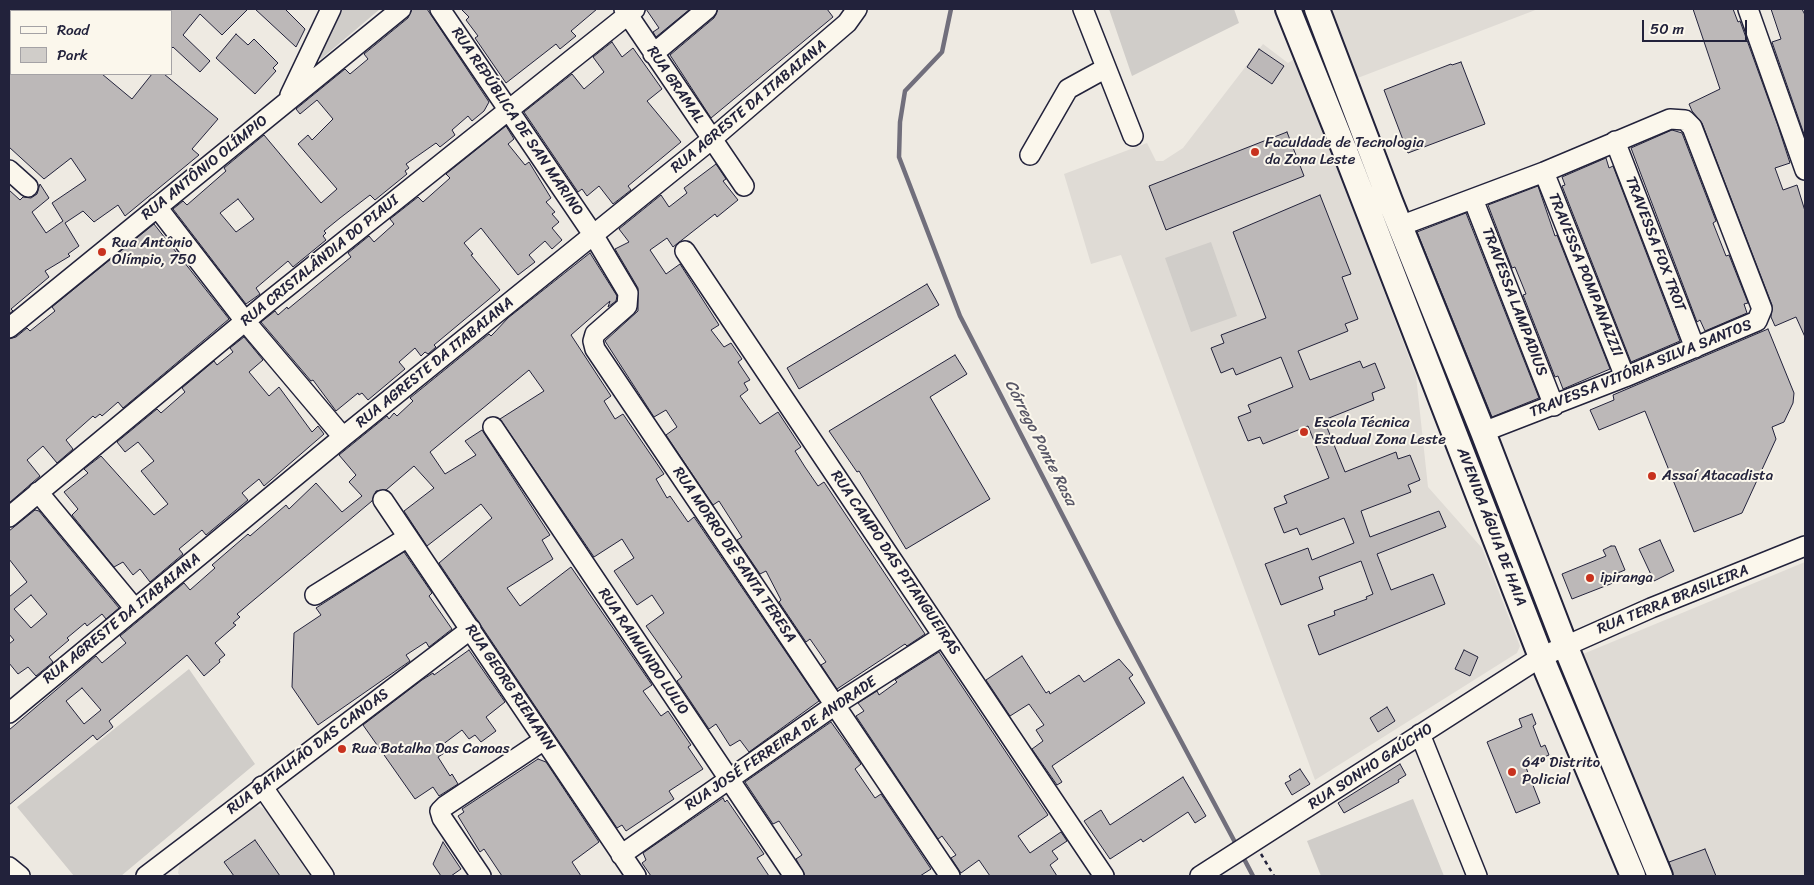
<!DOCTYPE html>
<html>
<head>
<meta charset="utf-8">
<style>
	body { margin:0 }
	#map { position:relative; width:1814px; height:885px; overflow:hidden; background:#eeeae2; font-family:Sriracha,sans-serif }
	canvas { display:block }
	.frame { position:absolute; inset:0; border:10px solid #22223b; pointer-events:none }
	.legend { position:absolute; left:10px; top:10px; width:162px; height:65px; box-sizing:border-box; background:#fbf7ec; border:1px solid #a4a2a5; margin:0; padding:6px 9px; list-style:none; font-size:15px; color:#22223b }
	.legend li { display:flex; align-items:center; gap:10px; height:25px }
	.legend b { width:25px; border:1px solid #a4a2a5 }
	.scale { position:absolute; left:1642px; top:20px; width:105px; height:22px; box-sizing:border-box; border:2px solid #22223b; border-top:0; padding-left:6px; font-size:15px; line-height:18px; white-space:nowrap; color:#22223b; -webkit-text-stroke:4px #fbf7ec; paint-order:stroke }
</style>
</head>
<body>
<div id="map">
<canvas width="1814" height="885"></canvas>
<div class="frame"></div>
<ul class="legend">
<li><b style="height:6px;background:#fbf7ec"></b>Road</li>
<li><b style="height:14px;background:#d0cdc9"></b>Park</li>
</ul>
<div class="scale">50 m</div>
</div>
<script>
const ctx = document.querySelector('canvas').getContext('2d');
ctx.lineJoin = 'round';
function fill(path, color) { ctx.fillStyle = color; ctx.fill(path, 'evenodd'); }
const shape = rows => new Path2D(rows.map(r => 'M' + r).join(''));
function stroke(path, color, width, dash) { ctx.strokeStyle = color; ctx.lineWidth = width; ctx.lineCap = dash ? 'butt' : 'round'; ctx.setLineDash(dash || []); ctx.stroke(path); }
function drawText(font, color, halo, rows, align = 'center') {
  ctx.font = font + ' Sriracha,sans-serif'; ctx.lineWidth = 4; ctx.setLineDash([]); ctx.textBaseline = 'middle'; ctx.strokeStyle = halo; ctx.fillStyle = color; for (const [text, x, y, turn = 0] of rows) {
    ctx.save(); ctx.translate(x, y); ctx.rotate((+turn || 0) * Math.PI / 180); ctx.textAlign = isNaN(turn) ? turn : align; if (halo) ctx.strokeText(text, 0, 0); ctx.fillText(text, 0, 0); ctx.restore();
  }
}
fill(shape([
	[1328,9,1538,9,1355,79],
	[1263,44,1288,63,1296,58,1416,376,1428,487,1482,548,1520,646,1517,653,1315,780,1121,255,1091,264,1064,174,1147,143,1156,161,1163,161,1183,148],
	[1805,562,1805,876,1671,876,1583,654],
	[258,806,265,809,310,876,180,876,178,873,180,862,252,807]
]), '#dfdbd5');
fill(shape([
	[330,9,380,9,321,59,310,50],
	[1109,9,1234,9,1239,23,1132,76],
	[1211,242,1237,316,1191,332,1165,258],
	[189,669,255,764,121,876,74,876,17,807],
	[1413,799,1444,876,1321,876,1307,841]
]), '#d0cdc9');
stroke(shape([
	[951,9,942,52,905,91,900,122,899,157,960,316,1118,623,1237,846],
	[1242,855,1253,876]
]), '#716f7c', 4.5);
const building = shape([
	[171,9,248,9,222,35,200,14,183,35,210,61,200,72,173,47,171,49,171,9],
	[255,9,285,9,305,29,296,47,255,9],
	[412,9,427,9,489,102,484,111,472,121,468,116,452,130,455,135,440,147,436,143,406,164,409,168,405,171,407,174,375,200,370,195,340,218,324,231,326,233,323,236,326,240,293,267,288,261,256,288,260,294,246,304,173,209,183,201,187,205,226,171,224,168,264,135,321,203,337,189,298,144,308,135,312,140,333,119,317,100,300,114,296,109,345,69,350,74,368,59,364,54,408,18,412,9],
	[238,199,254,219,236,232,220,213,238,199],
	[461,9,597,9,571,31,576,36,560,49,556,44,506,83,475,38,478,36,466,20,469,17,461,9],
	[646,9,690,9,656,37,653,32,659,28,646,9],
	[718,9,827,9,833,17,711,118,670,55,714,18,718,9],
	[1693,9,1733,9,1738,22,1740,21,1778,126,1790,163,1775,168,1783,190,1797,185,1805,211,1805,337,1796,317,1775,326,1771,317,1772,305,1702,123,1692,111,1689,104,1720,89,1693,9],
	[1771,9,1802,9,1805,15,1805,137,1772,42,1781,39,1771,9],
	[236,34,248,45,254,39,278,63,273,68,276,71,255,94,216,58,236,34],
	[612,42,622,57,633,48,662,89,647,101,681,142,628,186,631,190,613,204,599,186,587,196,582,189,578,192,524,112,572,74,584,89,604,72,593,57,612,42],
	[1259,49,1284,66,1272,84,1247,67,1259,49],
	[1461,62,1485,124,1408,153,1384,90,1451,64,1452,65,1461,62],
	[9,74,102,74,132,99,152,74,164,74,218,119,192,149,199,155,125,216,118,205,94,222,83,211,65,223,79,246,68,254,70,256,45,271,49,277,11,309,13,311,9,314,9,190,20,200,23,197,31,198,37,194,40,184,49,198,32,212,46,233,63,221,52,203,86,180,71,158,44,179,9,147,9,74],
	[506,126,514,139,508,144,525,165,529,162,551,198,546,202,555,212,552,214,559,222,552,228,562,240,552,249,545,241,529,255,535,262,518,275,481,228,464,243,473,254,471,255,500,290,434,345,436,347,428,354,425,352,421,356,415,348,399,362,405,369,368,400,362,393,359,395,358,393,336,411,313,380,311,381,261,322,275,311,278,315,287,307,288,309,351,257,348,253,369,236,374,242,394,224,390,219,418,197,423,202,450,178,446,174,506,126],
	[1672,130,1682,133,1716,221,1713,223,1726,256,1729,255,1748,303,1744,304,1747,313,1705,331,1700,320,1697,322,1631,148,1672,130],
	[1287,132,1304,176,1166,230,1149,186,1287,132],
	[1606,158,1609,168,1613,166,1680,341,1631,362,1562,186,1565,185,1562,177,1606,158],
	[716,164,726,179,723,181,738,200,717,217,715,214,673,247,667,238,650,250,666,274,680,264,719,325,711,330,724,347,731,343,742,359,738,362,750,380,744,383,748,390,740,396,760,424,778,412,801,447,795,451,805,467,818,486,824,482,925,634,907,646,905,644,837,689,821,665,826,662,810,639,806,642,779,602,781,600,766,571,760,574,737,540,742,537,719,501,713,505,666,435,677,427,666,410,654,417,605,341,638,311,638,288,615,249,629,242,619,229,661,195,669,207,687,193,684,188,716,164],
	[1538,186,1555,236,1557,235,1610,369,1563,389,1558,376,1555,377,1523,295,1526,294,1515,267,1512,268,1488,205,1538,186],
	[1320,195,1351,274,1342,277,1358,319,1345,324,1348,331,1298,351,1310,380,1360,361,1363,368,1375,363,1385,388,1372,393,1374,400,1324,420,1345,472,1396,452,1398,459,1410,455,1420,480,1408,485,1411,492,1361,511,1370,537,1439,511,1446,527,1377,554,1391,590,1433,574,1445,604,1319,655,1308,625,1335,615,1334,611,1367,599,1366,597,1373,594,1361,561,1319,577,1323,589,1281,605,1265,564,1308,548,1312,560,1354,543,1344,518,1300,535,1297,528,1284,533,1274,508,1287,503,1284,496,1329,478,1308,426,1263,444,1260,437,1248,441,1238,417,1251,412,1248,405,1293,387,1281,357,1236,375,1233,368,1221,373,1211,348,1224,343,1221,335,1266,318,1233,232,1320,195],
	[1466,213,1539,398,1492,417,1417,232,1466,213],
	[154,224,229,319,123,408,118,402,102,416,100,414,95,418,93,416,66,440,73,449,57,463,43,446,27,460,40,476,9,503,9,339,16,337,27,328,30,331,55,311,52,307,154,224],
	[590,253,617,296,616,301,608,307,610,301,571,335,611,396,604,401,615,419,623,414,664,474,656,479,667,498,670,496,688,522,694,517,819,701,749,752,740,740,730,746,716,724,709,729,677,681,682,677,646,626,664,613,652,595,637,605,614,571,634,558,622,539,594,557,500,419,544,391,529,370,430,452,445,474,476,455,465,441,482,430,550,535,542,540,553,559,507,588,520,606,571,567,652,685,643,691,661,716,668,711,691,745,688,747,703,769,669,791,674,799,626,831,622,825,617,828,439,563,492,518,481,504,427,546,404,511,434,488,414,466,386,490,376,491,372,501,237,614,240,617,233,623,236,625,215,643,225,655,219,660,220,662,204,676,187,655,109,721,113,727,97,740,93,735,9,805,9,730,96,656,102,663,126,643,120,636,125,632,184,583,190,590,215,568,212,565,248,534,250,536,286,505,289,509,316,483,342,512,362,496,349,482,356,475,339,455,387,416,389,419,394,413,397,416,413,401,410,398,489,334,491,336,493,334,508,318,590,253],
	[82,688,101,710,84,724,66,701,82,688],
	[927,284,939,305,799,389,787,368,927,284],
	[1768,329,1794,393,1793,403,1784,422,1772,427,1776,439,1742,513,1694,532,1645,411,1599,430,1590,410,1614,400,1613,395,1768,329],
	[244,337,263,360,249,372,269,396,279,387,312,432,318,426,324,434,264,486,259,479,242,493,248,500,206,535,202,530,179,549,183,554,150,582,140,569,133,575,123,562,114,567,72,515,78,509,64,492,88,473,84,469,101,456,154,515,168,504,141,471,154,461,138,442,125,452,117,442,157,409,161,413,185,392,182,388,214,361,217,365,233,352,230,348,244,337],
	[955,355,967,374,930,397,990,499,906,549,859,471,857,472,829,431,955,355],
	[35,510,39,511,119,608,106,619,102,614,87,626,85,623,67,638,69,640,49,657,53,662,36,676,28,667,18,674,9,663,9,644,14,640,9,634,9,597,27,582,9,559,9,531,35,510],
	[31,595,47,614,31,628,14,609,31,595],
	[1660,540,1674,571,1654,581,1639,549,1660,540],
	[1611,546,1615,546,1625,570,1615,574,1618,581,1572,599,1562,574,1606,556,1603,550,1611,546],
	[404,552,432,593,429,596,452,629,429,647,426,642,406,655,410,661,318,725,292,687,294,633,321,615,316,608,404,552],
	[469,650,505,702,486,717,496,731,481,742,475,735,469,739,462,730,442,745,446,752,438,757,450,776,452,774,458,784,439,796,433,787,415,799,363,725,422,680,433,673,434,675,469,650],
	[1464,650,1478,657,1470,676,1455,669,1464,650],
	[939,652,1048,815,1018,836,1030,853,1061,832,1067,841,1052,851,1058,859,1050,865,1057,876,990,876,979,860,961,873,951,858,956,855,942,836,938,839,856,716,864,711,858,703,877,691,879,695,897,682,895,680,939,652],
	[1022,656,1046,693,1049,691,1050,694,1079,675,1084,682,1119,659,1133,675,1129,678,1145,703,1052,766,1062,782,1057,785,1032,749,1043,741,1036,730,1044,725,1029,704,1010,716,986,680,1022,656],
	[1387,707,1395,721,1378,732,1370,718,1387,707],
	[1532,714,1536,724,1533,726,1541,747,1545,745,1549,755,1525,765,1540,803,1516,813,1487,742,1522,727,1519,719,1532,714],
	[831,722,861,764,855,769,875,798,881,794,931,869,920,876,805,876,796,859,802,855,779,821,773,824,745,782,831,722],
	[538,759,546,762,599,842,572,862,581,876,502,876,484,849,480,852,458,816,464,812,462,809,538,759],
	[1400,764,1406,775,1398,780,1399,782,1344,813,1338,803,1400,764],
	[1300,769,1310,784,1292,795,1285,783,1291,780,1289,776,1300,769],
	[1183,777,1206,816,1195,823,1188,812,1143,842,1141,839,1110,859,1084,821,1101,810,1110,825,1183,777],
	[723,798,725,802,727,800,764,854,757,858,769,876,651,876,642,863,646,860,643,853,723,798],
	[255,840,280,876,234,876,224,862,255,840],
	[443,842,461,869,451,876,441,876,433,864,443,842],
	[1705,849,1716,876,1673,876,1669,862,1705,849]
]);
fill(building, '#bcb8b8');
stroke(building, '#22223b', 1);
const minor = shape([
	[46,9,49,11],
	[440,9,594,236,628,293,627,306,595,334,593,341,595,349,950,876],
	[624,9,744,186],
	[1083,9,1133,136],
	[1748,9,1805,170],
	[653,54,707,9],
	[290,95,331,9],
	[1615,141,1695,348],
	[1030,155,1068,89,1106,68],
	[9,170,28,187],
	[1544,172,1625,377],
	[1473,199,1554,406],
	[157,207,245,321,343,437],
	[1400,226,1544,172,1670,119,1685,120,1692,127,1762,309,1757,321,1625,377,1483,432],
	[685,251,1104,876],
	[9,328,401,9],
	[493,427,794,876],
	[38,492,135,609],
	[383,500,636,876],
	[9,517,267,303,635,9],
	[315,595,408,537],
	[9,713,343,437,712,139,847,23,857,9],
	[1420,734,1477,876],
	[262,786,324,876],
	[621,855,835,705,943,636],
	[9,867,20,876],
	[146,876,471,629],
	[481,876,442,818,440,811,445,806,544,740],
	[1200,876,1541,657,1651,608,1805,546]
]);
const major = shape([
	[1288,9,1345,151,1541,657,1633,876],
	[1317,9,1390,201,1483,432,1565,645,1660,876]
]);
stroke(minor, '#22223b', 22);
stroke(major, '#22223b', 28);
stroke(shape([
	[1261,854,1274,876]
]), '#22223b', 2.5, [4, 4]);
stroke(minor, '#fbf7ec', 19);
stroke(major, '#fbf7ec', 24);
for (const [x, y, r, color] of [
	[1255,152,5,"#c8321e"],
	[102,252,5,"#c8321e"],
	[1304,432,5,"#c8321e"],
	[1652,476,5,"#c8321e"],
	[1590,578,5,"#c8321e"],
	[342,749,5,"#c8321e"],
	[1512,772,5,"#c8321e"]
]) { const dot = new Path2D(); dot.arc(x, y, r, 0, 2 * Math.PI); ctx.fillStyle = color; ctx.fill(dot); stroke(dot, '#fbf7ec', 2); }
drawText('15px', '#22223b', '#fbf7ec', [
	["RUA GRAMAL",675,85,56],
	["RUA AGRESTE DA ITABAIANA",749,107,-40],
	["RUA REPÚBLICA DE SAN MARINO",517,122,56],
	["RUA ANTÔNIO OLÍMPIO",205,168,-39],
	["TRAVESSA FOX TROT",1655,244,69],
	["RUA CRISTALÂNDIA DO PIAUI",320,261,-39],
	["TRAVESSA POMPANAZZII",1585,275,68],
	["TRAVESSA LAMPADIUS",1514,302,69],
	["RUA AGRESTE DA ITABAIANA",435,363,-39],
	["TRAVESSA VITÓRIA SILVA SANTOS",1641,369,-22],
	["AVENIDA ÁGUIA DE HAIA",1491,527,69],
	["RUA MORRO DE SANTA TERESA",734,555,56],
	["RUA CAMPO DAS PITANGUEIRAS",895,563,56],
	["RUA TERRA BRASILEIRA",1673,600,-22],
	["RUA AGRESTE DA ITABAIANA",122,619,-39],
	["RUA RAIMUNDO LULIO",643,652,56],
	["RUA GEORG RIEMANN",510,688,56],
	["RUA JOSÉ FERREIRA DE ANDRADE",781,744,-34],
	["RUA BATALHÃO DAS CANOAS",308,752,-37],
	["RUA SONHO GAÚCHO",1371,767,-33]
]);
drawText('15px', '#22223b', '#fbf7ec', [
	["Faculdade de Tecnologia",1265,143],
	["da Zona Leste",1265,160],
	["Rua Antônio",112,243],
	["Olímpio, 750",112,260],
	["Escola Técnica",1314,423],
	["Estadual Zona Leste",1314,440],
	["Assaí Atacadista",1662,476],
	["ipiranga",1600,578],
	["Rua Batalha Das Canoas",352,749],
	["64º Distrito",1522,763],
	["Policial",1522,780]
], 'left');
drawText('italic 16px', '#575666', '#fbf7ec', [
	["Córrego Ponte Rasa",1040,443,63]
]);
</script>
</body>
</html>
